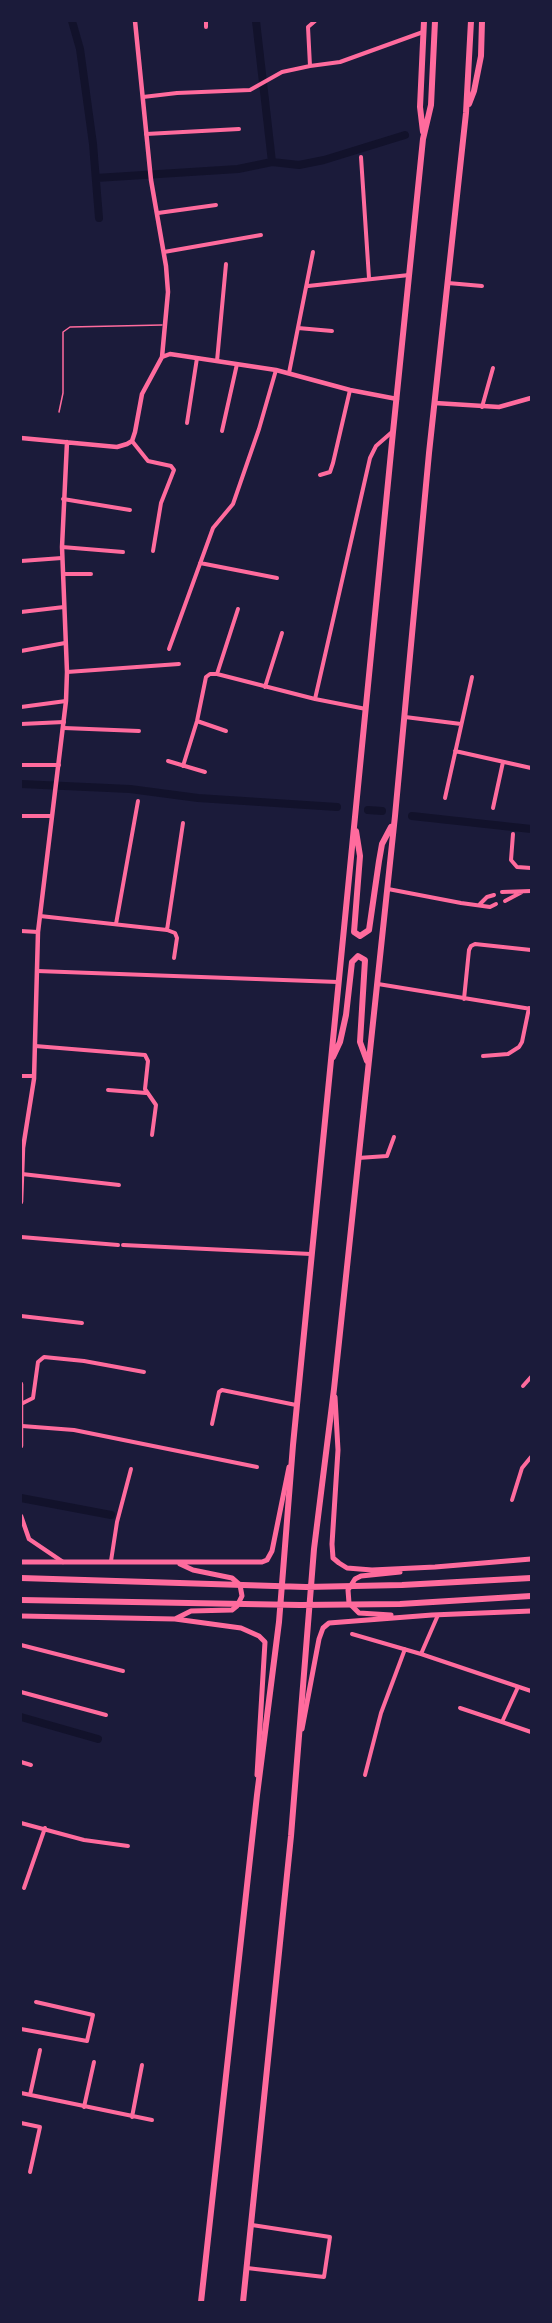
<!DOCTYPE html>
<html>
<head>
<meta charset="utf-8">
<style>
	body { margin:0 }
	#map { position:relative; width:552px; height:2323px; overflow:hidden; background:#1b1b3a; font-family:"Fira Sans Condensed",sans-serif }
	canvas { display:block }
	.frame { position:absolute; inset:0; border:22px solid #1b1b3a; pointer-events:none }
</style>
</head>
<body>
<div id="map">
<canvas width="552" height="2323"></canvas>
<div class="frame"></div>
</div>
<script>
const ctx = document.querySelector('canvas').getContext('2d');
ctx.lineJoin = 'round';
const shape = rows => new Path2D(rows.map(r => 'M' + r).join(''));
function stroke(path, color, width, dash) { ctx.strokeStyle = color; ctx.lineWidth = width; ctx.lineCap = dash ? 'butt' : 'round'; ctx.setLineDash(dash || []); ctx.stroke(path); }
stroke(shape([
	[72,21,80,49,93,144,99,218],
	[256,21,272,162],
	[96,178,238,169,272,162,299,165,324,160,405,135],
	[21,784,130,789,198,798,337,807],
	[368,810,382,811],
	[412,816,531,829],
	[21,1498,111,1515],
	[21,1717,98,1739]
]), '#12122b', 8);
stroke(shape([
	[59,412,63,393,63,332,70,327,162,325]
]), '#ff6b9d', 1.5);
stroke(shape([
	[206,21,206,27],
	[310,66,308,27,315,21],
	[143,97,177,93,250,90,282,72,310,66,340,62,423,32],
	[146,134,239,129],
	[361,157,369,278],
	[158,213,216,205],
	[164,252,261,235],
	[448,283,482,286],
	[308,286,409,275],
	[298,328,332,331],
	[217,361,226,264],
	[289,373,313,252],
	[482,407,493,368],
	[187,423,197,358],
	[222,431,237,364],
	[132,441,148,461,171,466,174,470,161,503,153,551],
	[320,475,330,472,333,463,350,390],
	[63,499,130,510],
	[62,547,123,552],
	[21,561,62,558],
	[200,563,277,578],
	[63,574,91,574],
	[21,612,64,607],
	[169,649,213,528,233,504,259,429,276,370],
	[21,651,65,643],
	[67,672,179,664],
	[217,674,238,609],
	[265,687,282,633],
	[315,699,370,458,376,446,392,432],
	[21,707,66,701],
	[405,717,461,724],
	[197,721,226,731],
	[21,724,64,722],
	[64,728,139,731],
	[455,751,531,768],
	[168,761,205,772],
	[21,765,59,765],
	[183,766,197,721,206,677,210,674,217,674,315,699,366,709],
	[445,798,472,677],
	[493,808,503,762],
	[21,816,52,816],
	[513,834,511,860,517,867,531,868],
	[388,889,461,903,490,907,496,904],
	[502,892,531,891],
	[505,901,522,892],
	[480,904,487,897,494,895],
	[40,916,167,930,175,933,177,938,174,958],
	[116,924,138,801],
	[167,930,183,823],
	[21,931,38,932],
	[37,971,338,982],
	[378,984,531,1009],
	[464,999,469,950,471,946,475,944,531,950],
	[35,1046,145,1055,148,1061,145,1089,156,1105,152,1135],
	[483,1056,508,1054,519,1047,522,1042,529,1008],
	[21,1076,34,1076],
	[108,1090,146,1093],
	[358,1158,387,1156,394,1137],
	[22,1174,119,1185],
	[21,1237,118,1245],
	[123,1245,311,1254],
	[21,1316,82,1323],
	[523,1386,531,1377],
	[21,1404,33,1398,38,1362,44,1357,84,1361,144,1372],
	[212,1424,219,1392,222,1390,296,1405],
	[22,1426,74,1430,257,1467],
	[512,1500,522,1468,531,1457],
	[111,1561,117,1522,131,1469],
	[352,1634,421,1654,531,1691],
	[21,1645,123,1671],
	[421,1654,438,1615],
	[518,1687,502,1722,531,1732],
	[21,1692,106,1715],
	[460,1708,502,1722],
	[21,1762,31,1765],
	[365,1775,381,1713,405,1649],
	[21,1823,84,1840,128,1846],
	[24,1888,45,1828],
	[21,2029,87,2041,93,2015,36,2002],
	[21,2093,152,2120],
	[30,2095,40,2050],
	[84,2107,94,2062],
	[132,2117,142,2065],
	[21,2123,40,2127,30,2172],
	[247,2268,324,2277,330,2237,252,2225]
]), '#ff6b9d', 4);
stroke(shape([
	[162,357,170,354,276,370,350,390,397,399],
	[435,403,499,407,531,398],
	[21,438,117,447,127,444,132,441,135,432,142,394,162,357,168,292,166,266,151,180,135,21],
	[21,1202,23,1148,34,1079,38,932,66,701,67,672,62,547,67,442],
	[21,1384,21,1446],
	[21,1516,29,1539,63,1562]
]), '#ff6b9d', 4.5);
stroke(shape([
	[335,1397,338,1450,332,1544,333,1558,339,1563,347,1568,372,1570,435,1567,531,1559],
	[21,1562,262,1562,267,1560,272,1551,289,1467],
	[391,1615,359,1613,349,1603,348,1590,355,1579,361,1576,400,1572],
	[21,1616,175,1619,241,1628,259,1636,265,1642,257,1775],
	[175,1619,191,1611,232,1610,237,1606,242,1596,240,1585,232,1578,193,1570,180,1564],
	[302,1729,319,1639,323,1628,329,1623,432,1615,531,1611]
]), '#ff6b9d', 5);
stroke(shape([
	[469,104,474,91,481,56,482,21],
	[423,132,420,107,424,21],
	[356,831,360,856,354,932,360,936,369,930,379,861,382,844,391,827],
	[333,1057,340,1042,346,1015,352,962,358,956,365,960,360,1042,367,1061],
	[21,1578,306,1587,402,1585,531,1578],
	[21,1600,300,1605,400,1604,531,1596],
	[201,2302,257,1795,279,1622,293,1445,393,432,423,139,431,105,435,21],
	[243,2302,291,1836,314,1549,334,1389,395,816,429,453,466,113,471,21]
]), '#ff6b9d', 6);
</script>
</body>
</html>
